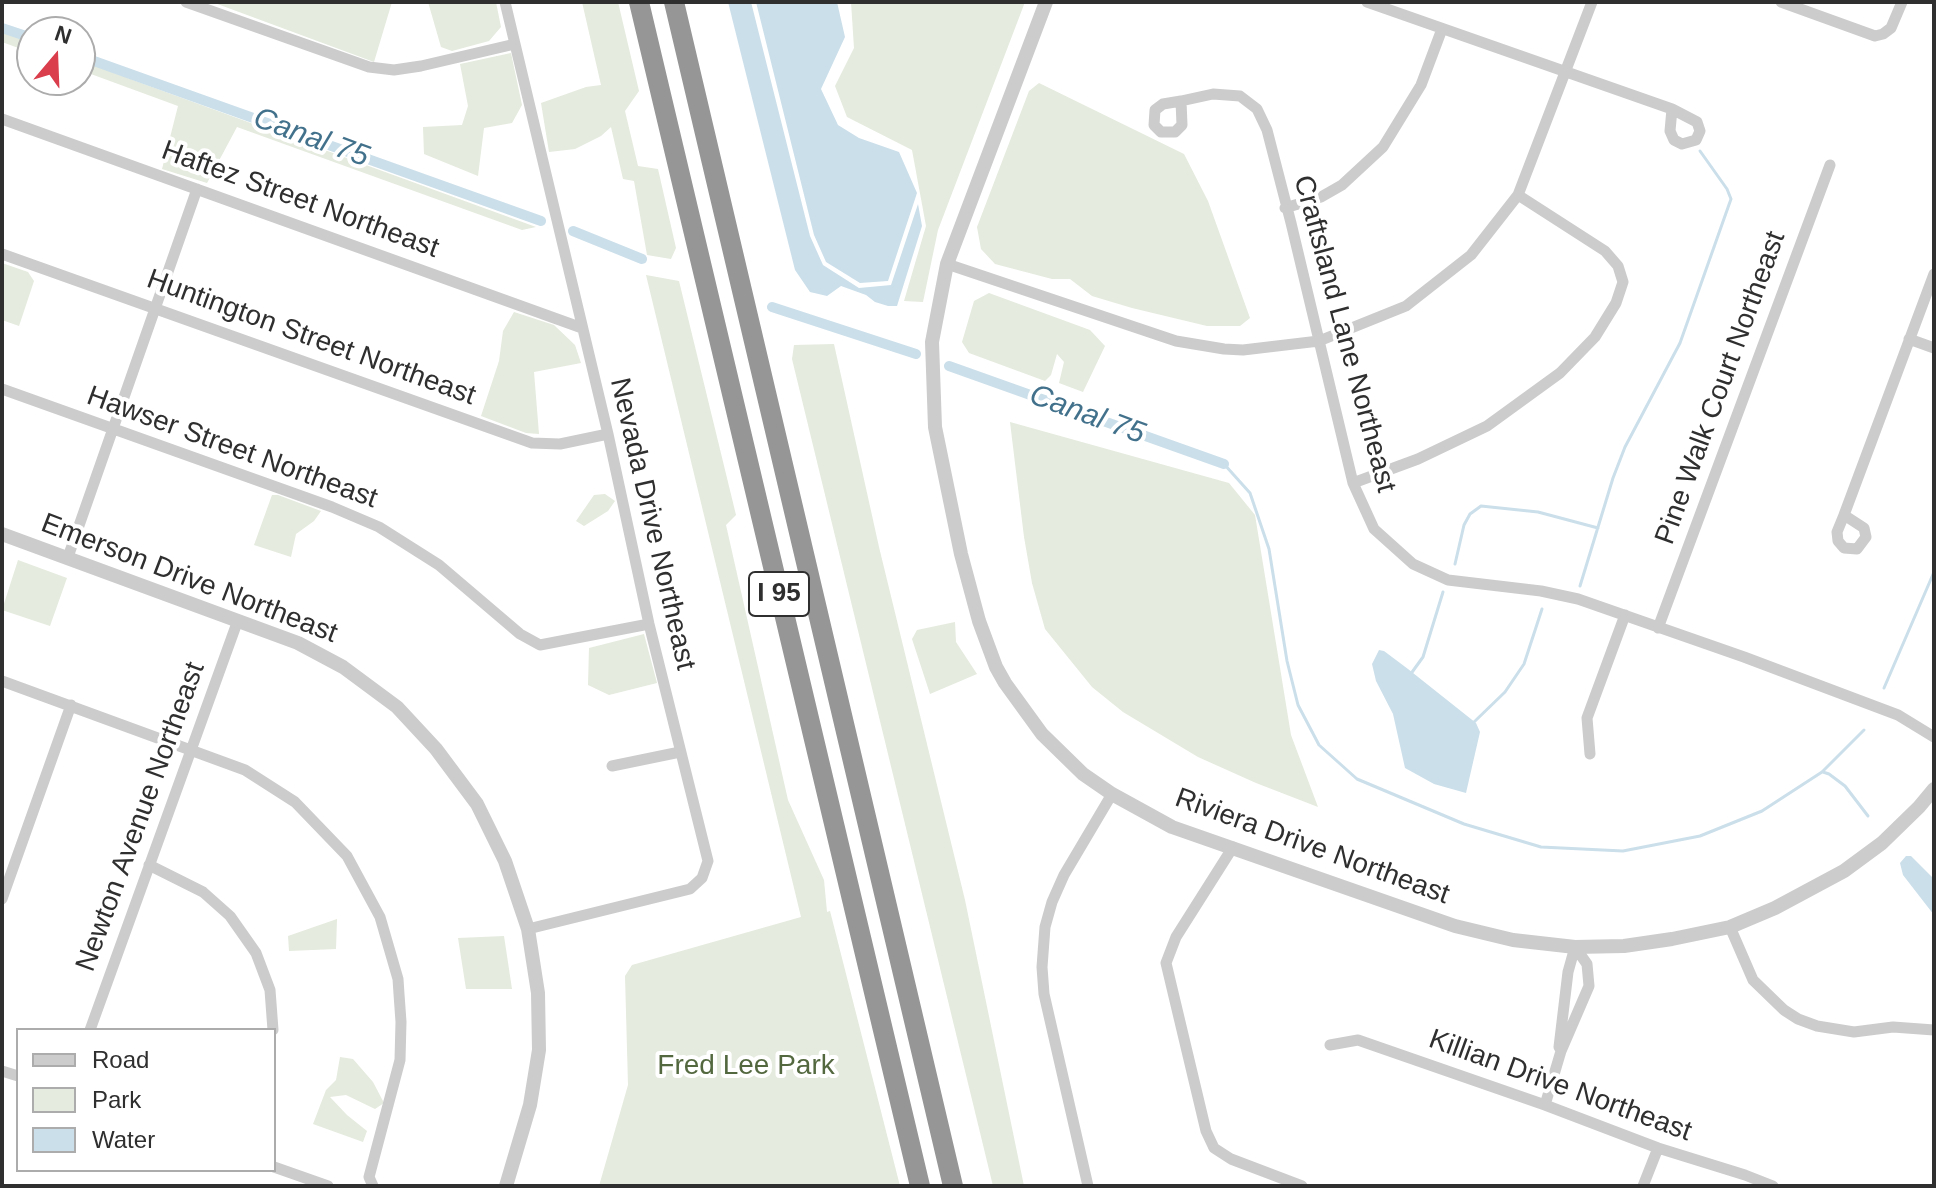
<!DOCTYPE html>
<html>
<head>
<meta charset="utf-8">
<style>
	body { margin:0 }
	#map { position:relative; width:1936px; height:1188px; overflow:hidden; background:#fff; font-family:Arial,sans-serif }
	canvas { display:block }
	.frame { position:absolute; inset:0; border:4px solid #2f2f2f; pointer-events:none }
	.legend { position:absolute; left:16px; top:1028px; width:260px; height:144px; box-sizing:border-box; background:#fff; border:2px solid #acacac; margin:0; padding:10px 14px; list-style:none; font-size:24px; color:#2f2f2f }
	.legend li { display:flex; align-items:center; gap:16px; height:40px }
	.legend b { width:40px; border:2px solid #acacac }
	.north { position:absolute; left:16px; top:16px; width:80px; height:80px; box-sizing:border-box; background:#fff; border:2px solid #acacac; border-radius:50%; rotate:19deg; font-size:22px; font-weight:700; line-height:32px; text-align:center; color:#2f2f2f }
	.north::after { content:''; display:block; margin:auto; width:28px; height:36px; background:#da3d4c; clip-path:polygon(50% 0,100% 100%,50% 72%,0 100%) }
</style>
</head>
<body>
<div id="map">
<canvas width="1936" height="1188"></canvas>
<div class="frame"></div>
<ul class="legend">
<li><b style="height:10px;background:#ccc"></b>Road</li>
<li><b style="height:22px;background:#e5ebde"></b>Park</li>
<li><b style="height:22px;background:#cbdfea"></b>Water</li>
</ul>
<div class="north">N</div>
</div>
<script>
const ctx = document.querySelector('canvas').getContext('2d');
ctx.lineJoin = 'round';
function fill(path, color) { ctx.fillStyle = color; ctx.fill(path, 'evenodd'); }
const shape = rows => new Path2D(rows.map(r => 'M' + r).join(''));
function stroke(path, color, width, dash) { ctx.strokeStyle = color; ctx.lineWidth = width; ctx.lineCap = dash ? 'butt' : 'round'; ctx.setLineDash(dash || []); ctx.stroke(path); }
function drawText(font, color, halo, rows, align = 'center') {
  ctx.font = font + ' Arial,sans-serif'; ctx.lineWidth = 8; ctx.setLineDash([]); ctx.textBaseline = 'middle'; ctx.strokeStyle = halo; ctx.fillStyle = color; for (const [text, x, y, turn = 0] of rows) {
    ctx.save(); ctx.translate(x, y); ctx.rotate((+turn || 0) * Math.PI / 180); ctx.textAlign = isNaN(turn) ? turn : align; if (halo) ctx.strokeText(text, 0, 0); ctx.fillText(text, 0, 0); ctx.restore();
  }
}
fill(shape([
	[212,2,392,2,374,62],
	[428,2,496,2,501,27,489,41,452,51,441,47],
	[582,2,618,2,639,91,625,111,638,166,658,169,676,248,671,259,647,255,634,181,623,179,611,127,601,136,575,149,549,152,541,103,586,87,601,85],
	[851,2,1025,2,938,230,923,302,904,301,926,226,912,150,847,117,835,86,854,48],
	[2,32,32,43,32,53,2,42],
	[511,53,522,105,512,123,484,128,478,176,424,154,423,127,462,125,468,106,460,64],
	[80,60,141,83,536,227,522,230,237,127,207,183,162,169,178,106,80,70],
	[1039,83,1184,154,1208,201,1250,318,1240,326,1207,326,1132,308,1092,296,1070,279,1052,279,995,264,981,249,977,227,1029,91],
	[2,263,28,272,34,281,19,326,2,320],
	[646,275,679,281,736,515,726,525,788,800,824,880,827,912,830,911,900,1186,599,1186,628,1085,625,976,632,965,801,917],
	[989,293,1090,330,1105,346,1083,392,1059,383,1064,362,1057,354,1051,375,1045,381,969,353,962,342,974,301],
	[514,312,554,325,575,345,581,363,534,372,539,434,526,433,481,416,499,361,503,331],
	[834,344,879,547,965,900,1024,1186,993,1186,792,359,794,345],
	[1010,422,1229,483,1255,515,1291,735,1318,807,1256,783,1198,757,1123,712,1092,687,1045,629,1032,583,1024,537],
	[605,494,615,501,608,511,584,526,576,521,594,495],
	[272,495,278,495,321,511,314,521,296,534,291,557,254,545],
	[18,560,67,578,50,626,2,610],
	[955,622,956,642,977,674,930,694,912,639,917,630],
	[644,634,657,683,609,695,588,685,589,648],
	[337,919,336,949,289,951,288,936],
	[504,936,512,989,466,989,458,938],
	[340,1057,353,1059,373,1082,384,1103,375,1109,346,1095,330,1097,347,1115,367,1131,363,1142,313,1124,326,1090,336,1080]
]), '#e5ebde');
fill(shape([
	[728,2,751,2,810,236,823,265,859,288,891,285,918,204,922,226,897,306,888,306,875,302,866,295,841,286,827,296,810,292,795,270],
	[756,2,837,2,845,37,821,89,838,125,859,138,899,152,917,193,888,281,860,283,826,262,814,235],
	[1379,650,1384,651,1408,669,1476,723,1480,732,1466,793,1434,784,1405,768,1393,714,1376,681,1372,664],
	[1906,856,1911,856,1934,879,1934,915,1903,875,1900,863]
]), '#cbdfea');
stroke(shape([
	[1224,464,1250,493,1269,549,1287,661,1298,705,1319,745,1357,779,1464,824,1541,847,1623,851,1700,836,1762,811,1822,772,1864,730],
	[1455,564,1464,525,1470,514,1481,506,1538,512,1598,528],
	[1580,586,1613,478,1625,447,1680,343,1731,199,1727,189,1700,151],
	[1410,675,1423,657,1443,592],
	[1884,688,1934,572],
	[1473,723,1505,692,1524,664,1542,609],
	[1823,772,1829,774,1845,786,1868,816]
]), '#cbdfea', 3);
stroke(shape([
	[2,28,32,38],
	[80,56,541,221],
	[573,231,642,259],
	[772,307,916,354],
	[949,366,1224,464]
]), '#cbdfea', 10);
stroke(shape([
	[186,2,369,67,394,70,421,66,515,44],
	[505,2,608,434,649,624,708,861,702,878,690,889,528,929],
	[1367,2,1672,109],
	[1781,2,1875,36,1883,34,1891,28,1902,2],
	[1181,101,1213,94,1240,96,1257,109,1267,130,1291,223,1353,483,1374,529,1413,564,1448,580,1541,591,1578,599,1744,657,1898,715,1934,737],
	[1181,101,1182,125,1175,132,1161,132,1154,125,1155,110,1163,104,1181,101],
	[1672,109,1697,122,1700,131,1696,140,1682,144,1674,140,1670,131,1672,109],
	[2,119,582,328],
	[1285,208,1321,197,1342,185,1383,147,1421,85,1442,29],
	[2,254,532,443,560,444,608,434],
	[947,264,1176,341,1224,349,1243,350,1319,341,1406,306,1471,255,1518,195,1592,2],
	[1909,339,1934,348],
	[2,389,332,507,379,527,439,565,520,634,540,645,649,624],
	[1353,483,1418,459,1487,426,1560,373,1595,337,1616,303,1623,282,1618,266,1605,251,1518,195],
	[1844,515,1934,274],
	[1844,515,1864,528,1866,537,1857,549,1844,548,1838,541,1837,532,1844,515],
	[68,557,197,189],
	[1658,628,1830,165],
	[2,681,245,770,295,802,347,856,380,917,398,979,399,994,401,1022,400,1060,369,1177,373,1186],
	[1590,754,1587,718,1625,615],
	[612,766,680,752],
	[1233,847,1176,937,1166,963,1206,1131,1214,1148,1231,1159,1302,1186],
	[149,865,203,892,230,916,256,953,270,990,273,1030],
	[2,899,71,705],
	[1730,927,1753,980,1784,1010,1798,1019,1817,1026,1854,1032,1893,1027,1934,1030],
	[90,1030,238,620],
	[1330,1045,1358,1040,1545,1105,1658,1148,1745,1175,1773,1186],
	[1559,1047,1568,972,1575,947],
	[2,1071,18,1076],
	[1545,1105,1561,1051,1589,986,1587,964,1575,947],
	[274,1167,328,1186],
	[1088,1186,1044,994,1042,967,1045,927,1052,902,1064,875,1112,794],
	[1643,1186,1658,1148]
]), '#ccc', 11);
stroke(shape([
	[1046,2,947,264,932,342,935,427,961,554,979,621,996,667,1005,683,1042,734,1083,774,1112,794,1172,827,1455,926,1513,940,1575,947,1624,946,1672,939,1730,927,1775,908,1844,871,1882,843,1919,807,1934,789],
	[2,534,298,643,343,667,397,707,436,749,477,804,505,861,528,929,538,993,539,1050,530,1105,506,1186]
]), '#ccc', 14);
stroke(shape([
	[639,2,920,1186],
	[674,2,953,1186]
]), '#969696', 20);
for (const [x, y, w] of [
	[779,594,60]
]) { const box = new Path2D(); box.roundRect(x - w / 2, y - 22, w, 44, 6); ctx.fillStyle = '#fff'; ctx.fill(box); stroke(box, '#2f2f2f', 2); }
drawText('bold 26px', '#2f2f2f', null, [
	["I 95",779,594]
]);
drawText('28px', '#2f2f2f', '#fff', [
	["Haftez Street Northeast",300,200,20],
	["Craftsland Lane Northeast",1344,334,75],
	["Huntington Street Northeast",311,338,20],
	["Pine Walk Court Northeast",1721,388,-70],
	["Hawser Street Northeast",232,448,20],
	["Nevada Drive Northeast",652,524,77],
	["Emerson Drive Northeast",189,579,21],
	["Newton Avenue Northeast",141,817,-70],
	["Riviera Drive Northeast",1312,847,20],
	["Killian Drive Northeast",1560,1086,20]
]);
drawText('28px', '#53683f', '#fff', [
	["Fred Lee Park",746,1066]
]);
drawText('italic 30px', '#42718c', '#fff', [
	["Canal 75",311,138,20],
	["Canal 75",1087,415,20]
]);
</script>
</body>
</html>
